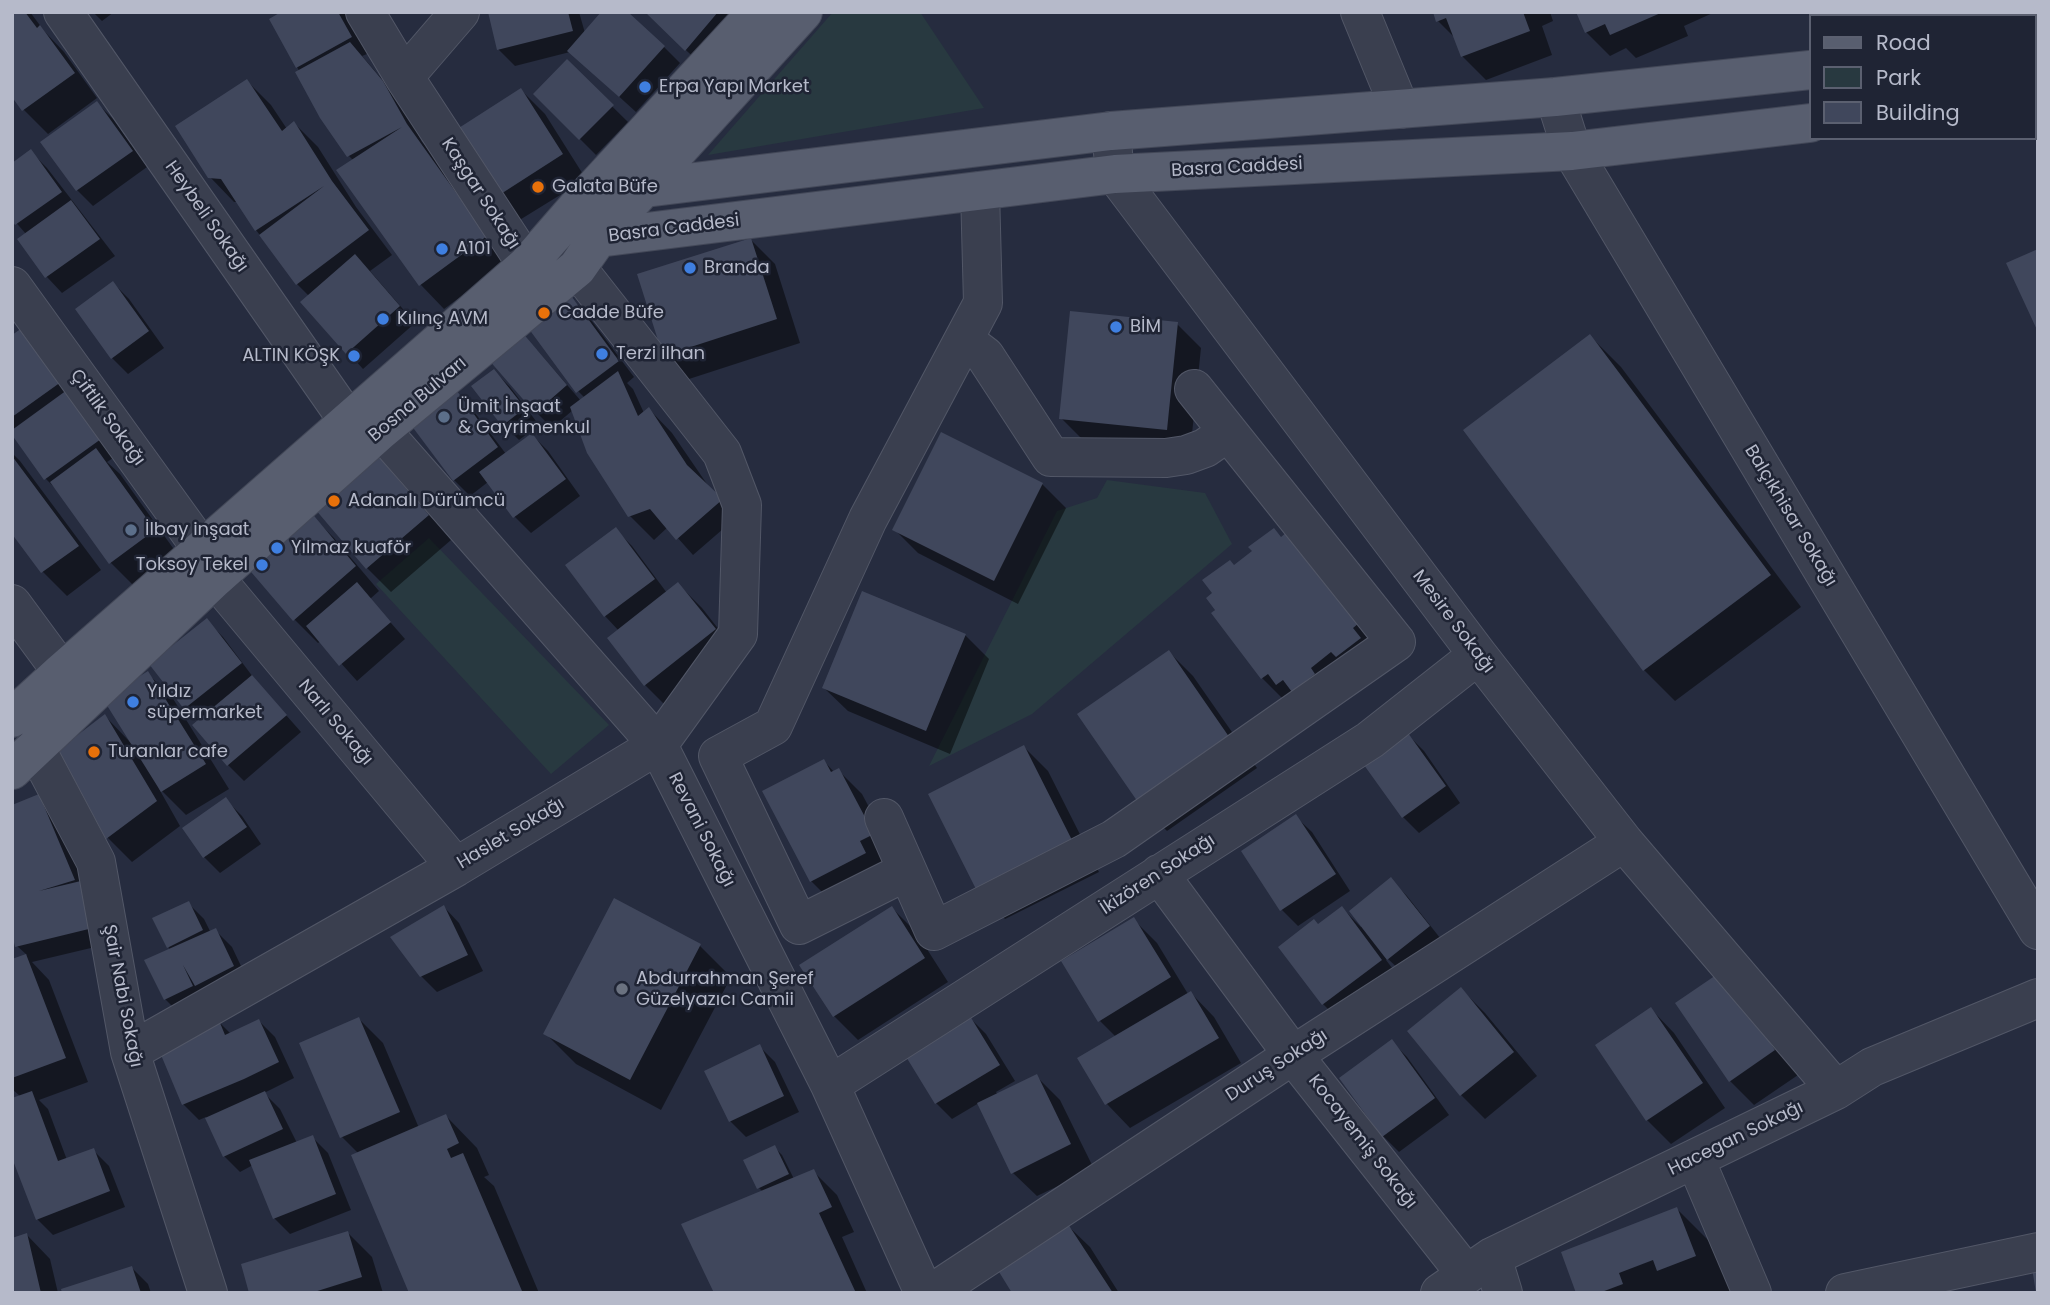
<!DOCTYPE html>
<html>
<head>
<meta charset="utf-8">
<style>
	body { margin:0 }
	#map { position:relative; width:2050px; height:1305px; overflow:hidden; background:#262c3f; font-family:Poppins,sans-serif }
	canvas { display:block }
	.frame { position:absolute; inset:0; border:14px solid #b6baca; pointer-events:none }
	.legend { position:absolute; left:1809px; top:14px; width:228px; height:126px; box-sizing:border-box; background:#1f2434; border:2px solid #5b6070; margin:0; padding:9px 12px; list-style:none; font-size:21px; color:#b6baca }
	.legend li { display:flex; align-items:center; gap:14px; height:35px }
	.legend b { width:35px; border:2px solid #5b6070 }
</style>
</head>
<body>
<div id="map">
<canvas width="2050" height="1305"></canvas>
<div class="frame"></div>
<ul class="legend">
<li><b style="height:9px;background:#585e6f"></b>Road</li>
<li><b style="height:19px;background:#283940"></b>Park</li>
<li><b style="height:19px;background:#40475c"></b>Building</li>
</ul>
</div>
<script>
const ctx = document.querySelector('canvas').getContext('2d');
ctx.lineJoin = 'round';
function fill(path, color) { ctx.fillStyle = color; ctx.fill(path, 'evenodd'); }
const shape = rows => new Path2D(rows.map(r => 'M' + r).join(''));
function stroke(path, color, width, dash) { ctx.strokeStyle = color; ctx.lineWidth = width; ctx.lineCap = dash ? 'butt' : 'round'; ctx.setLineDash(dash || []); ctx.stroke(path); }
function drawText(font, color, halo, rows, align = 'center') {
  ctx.font = font + ' Poppins,sans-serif'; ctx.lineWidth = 5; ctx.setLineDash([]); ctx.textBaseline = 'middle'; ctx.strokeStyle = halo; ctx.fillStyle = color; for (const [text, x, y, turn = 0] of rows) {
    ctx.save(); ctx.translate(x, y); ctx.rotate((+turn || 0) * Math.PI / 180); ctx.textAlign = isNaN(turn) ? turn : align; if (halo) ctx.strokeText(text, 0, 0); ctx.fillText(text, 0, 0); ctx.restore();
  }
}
fill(shape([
	[833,12,920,12,984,108,708,155],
	[1107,480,1205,493,1232,544,1032,714,929,766,1057,511,1097,498],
	[429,538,609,725,551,774,376,584]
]), '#283940');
fill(shape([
	[12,12,30,12,45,32,64,52,97,98,48,134,24,110],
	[93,12,114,12,102,21],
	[285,12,344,12,367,54,362,56,399,99,422,142,430,150,509,261,444,309,421,285,338,171,354,161,348,155,297,67],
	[490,12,579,12,585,33,664,47,680,63,636,112,570,52,515,66,499,50],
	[646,12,751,12,710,73],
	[1434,12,1550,12,1553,21,1542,26,1552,55,1486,80,1462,56,1456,39,1438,21],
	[1578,12,1715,12,1684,26,1688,36,1636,58,1626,48,1610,56,1586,32],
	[567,62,628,122,596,155,535,94],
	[247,81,271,105,287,129,294,123,318,147,356,207,392,255,370,271,415,323,363,369,302,302,309,296,297,284,256,230,238,202,234,202,210,177],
	[521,90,545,114,586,179,518,221,495,197],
	[97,103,113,119,147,167,93,206,77,190,43,142],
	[31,152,47,168,115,256,62,293,47,277,19,239,26,234,12,218],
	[751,240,775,264,800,343,689,379,665,355],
	[113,283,129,299,164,348,128,374,112,358],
	[569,296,585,312,634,377,627,383,633,389,644,413,649,409,672,433,709,487,738,516,693,555,668,527,654,540,630,516,589,452,573,410,552,428,536,412,537,350,581,401,585,398,578,391],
	[1177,324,1201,348,1190,453,1085,442,1061,418],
	[1590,336,1621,367,1801,607,1675,701,1644,670],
	[12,337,37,346,116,456,107,462,120,474,178,555,134,586,110,562,60,493,46,479,12,432],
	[494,371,510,387,539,425,519,440,503,424],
	[453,389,469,405,506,454,532,435,548,451,580,496,531,533,515,517,488,482,470,496,454,480],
	[12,453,20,461,101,570,67,596,43,572,12,531],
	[378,458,402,482,451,540,391,592,367,568],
	[1042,484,1066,508,1018,604,918,553,894,529],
	[310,514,334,538,379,591,370,599,405,639,357,681,321,641,318,643,294,619],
	[616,530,632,546,667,593,678,584,702,608,738,654,669,709,645,685,619,631,605,616,568,566],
	[1234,567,1378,633,1286,702,1262,678,1213,614],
	[207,621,223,637,256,681,301,732,244,781,228,765,199,722,185,708],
	[965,635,989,659,950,754,848,711,824,688],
	[1169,652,1193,676,1257,768,1167,831,1143,807],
	[148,674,172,697,229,789,186,815,158,787,180,826,132,862,108,838,60,750,105,716,130,742],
	[1408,735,1424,751,1460,803,1419,833,1403,817,1366,765],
	[1024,747,1048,771,1099,872,1005,919,981,895],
	[824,761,834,772,838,770,862,794,896,858,835,905,811,881],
	[39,796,100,898,112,943,32,962,49,980,88,1082,39,1100,48,1109,67,1160,93,1150,109,1166,125,1207,53,1235,37,1219,21,1097,12,1089,12,961,27,955,17,946],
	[226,800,242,816,261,844,220,873,204,857],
	[1296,817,1312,832,1350,891,1298,926,1282,910],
	[1391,880,1407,896,1444,943,1404,974,1388,959,1386,960,1405,985,1347,1028,1323,1004,1318,926,1342,908,1361,927],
	[615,901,700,946,731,977,661,1110,576,1064,545,1033],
	[188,903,204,919,211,933,216,931,232,947,249,983,181,1015,165,999,147,961,170,950,155,919],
	[444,907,459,923,483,971,437,992,421,976],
	[892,908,916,932,948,982,858,1040,834,1016],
	[1133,919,1157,943,1188,994,1191,993,1214,1017,1241,1063,1130,1128,1107,1104,1079,1058,1116,1037,1100,1021],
	[1461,989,1485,1013,1537,1076,1485,1119,1461,1095,1409,1032],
	[1745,997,1798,1075,1754,1105,1730,1081],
	[1651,1009,1674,1033,1725,1108,1671,1144,1647,1120,1597,1045],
	[970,1018,986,1034,1015,1081,996,1092,998,1095,1036,1076,1060,1100,1094,1169,1037,1196,1013,1173,979,1103,952,1119,936,1103],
	[359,1019,383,1043,419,1128,446,1116,477,1148,489,1175,484,1177,494,1186,539,1293,411,1293,359,1154,342,1137],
	[217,1020,231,1034,259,1021,275,1037,294,1078,264,1093,280,1109,297,1143,312,1137,328,1153,351,1210,290,1234,274,1218,253,1165,240,1172,224,1156,206,1117,199,1120,183,1104],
	[1391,1041,1407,1057,1449,1115,1399,1152,1383,1136],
	[759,1046,775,1062,799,1112,746,1137,730,1121],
	[774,1147,782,1155,794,1179,813,1171,837,1195,854,1232,842,1237,867,1293,716,1293,763,1192,759,1188],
	[1677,1209,1720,1252,1736,1293,1578,1293],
	[1066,1224,1090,1247,1119,1293,1015,1293],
	[348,1233,372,1257,383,1293,251,1293],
	[27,1235,50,1259,58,1293,12,1293],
	[132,1268,148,1284,151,1293,64,1293]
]), '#0007');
fill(shape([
	[12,12,25,12,37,28,40,25,75,73,22,111,12,97],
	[281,12,338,12,352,37,296,68,269,19],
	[488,12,568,12,573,31,497,50],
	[601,12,628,12,665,46,619,97,567,51],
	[645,12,718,12,685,51],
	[1433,12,1523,12,1530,31,1461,57,1446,18,1436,22],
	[1576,12,1663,12,1610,35,1605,24,1585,33],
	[350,42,383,81,407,124,487,236,419,286,336,170,402,127,347,157,320,118,295,72],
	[567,59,614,105,579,140,533,94],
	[247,79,282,131,294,121,332,181,369,230,296,285,259,235,324,186,255,231,221,179,208,178,175,126],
	[521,88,563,154,493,199,451,133],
	[97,101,133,151,76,191,40,142],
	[31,149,62,192,15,225,12,221,12,163],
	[71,200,100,239,45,278,17,239],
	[751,238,777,319,663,356,637,274],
	[2038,249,2038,332,2006,263],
	[355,254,400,306,346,354,300,302],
	[113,281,149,331,111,359,75,309],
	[569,293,619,361,576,393,526,325],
	[1070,311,1178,322,1167,430,1059,419],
	[22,328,61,382,12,417,12,335],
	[521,331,567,385,535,413,488,359],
	[1590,334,1771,575,1643,671,1463,430],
	[494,369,525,408,502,426,471,386],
	[618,371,638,416,649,407,687,465,723,499,676,540,650,509,628,517,587,453,570,407],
	[454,387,498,447,453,481,408,421],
	[67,390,101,439,44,480,12,435,12,430],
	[941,432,1043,483,994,581,892,530],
	[532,433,566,479,513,518,479,472],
	[96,448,155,530,109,564,50,482],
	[12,456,79,546,41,573,12,534],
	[378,456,429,515,366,569,315,509],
	[310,511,356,566,293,621,246,566],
	[616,527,655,579,604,617,565,565],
	[1274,528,1281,537,1287,532,1359,623,1353,628,1361,638,1336,657,1331,652,1311,668,1315,674,1292,692,1283,680,1276,685,1268,674,1261,679,1211,613,1215,610,1206,598,1212,593,1202,580,1230,560,1234,565,1252,551,1248,547],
	[357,582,391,622,339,666,306,626],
	[678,582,716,629,644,686,607,638],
	[862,591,966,634,926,731,822,688],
	[207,618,242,663,184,709,149,664],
	[1169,650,1234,744,1142,808,1077,714],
	[148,671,206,764,161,792,103,699],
	[252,675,287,715,227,766,192,725],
	[105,714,157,801,106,839,58,750],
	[1408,733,1446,786,1402,818,1364,765],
	[1024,745,1076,848,980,897,928,794],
	[824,759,831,772,839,768,874,834,860,841,866,853,810,882,762,791],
	[39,794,75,880,39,891,85,880,97,927,15,947,12,933,12,805],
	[226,797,247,827,203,858,182,828],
	[1296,814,1336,874,1280,911,1241,851],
	[1391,877,1430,926,1387,960,1349,911],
	[614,898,701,944,630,1080,543,1034],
	[189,901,203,930,167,948,152,918],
	[444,905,468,955,420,977,390,937],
	[892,906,925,958,833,1017,799,965],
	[1342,906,1382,960,1322,1005,1278,947,1314,919,1318,924],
	[1134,917,1171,977,1098,1022,1061,961],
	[216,928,234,966,195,986,183,965,193,986,164,1000,144,960],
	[26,954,66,1058,12,1078,12,959],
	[1722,971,1775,1050,1729,1082,1675,1003],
	[1461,987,1514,1052,1460,1096,1407,1031],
	[1191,991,1219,1038,1105,1105,1077,1058],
	[1651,1007,1703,1083,1646,1121,1595,1045],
	[970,1016,1000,1065,935,1104,905,1055],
	[359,1017,400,1112,340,1138,299,1043],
	[218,1018,225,1035,259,1019,279,1062,244,1079,182,1105,156,1043],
	[1392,1039,1435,1098,1382,1137,1339,1078],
	[760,1044,784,1096,729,1122,704,1071],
	[1037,1074,1071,1144,1011,1174,977,1103],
	[32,1091,58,1161,94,1148,110,1191,36,1220,12,1158,12,1098],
	[265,1091,283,1129,223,1157,205,1118],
	[446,1114,459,1143,447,1149,451,1158,463,1153,522,1291,518,1293,409,1293,351,1155],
	[313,1135,336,1194,273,1219,249,1160],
	[775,1145,789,1174,757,1189,743,1160],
	[814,1169,832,1207,819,1213,856,1293,714,1293,681,1224],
	[1677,1207,1696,1256,1657,1271,1653,1260,1619,1273,1623,1284,1599,1293,1576,1293,1561,1252],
	[1066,1221,1113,1293,1012,1293,996,1267],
	[348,1231,362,1277,311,1293,249,1293,241,1264],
	[27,1233,41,1293,12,1293,12,1238],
	[132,1266,141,1293,62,1293,61,1289],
	[2038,1267,2038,1293,2036,1293,2032,1268]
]), '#40475c');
const minor = shape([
	[63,12,349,422],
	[1360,12,1400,109],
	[1849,12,1850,16],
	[404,77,460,12],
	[1555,97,1572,151,2038,930],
	[1111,131,1115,174,1478,655,1624,842,1836,1090],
	[12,286,202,549],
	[964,340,985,356,1051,457,1166,458,1186,455,1205,448,1228,432],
	[381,430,658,745,830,1085,924,1293],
	[215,578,456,867],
	[12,604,62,672],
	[35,747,96,862,130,1052,208,1293],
	[884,818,934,931,1114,839,1396,642,1194,389],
	[907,871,799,925,718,756,773,726,868,519,983,303,980,191],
	[1159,874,1293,1055,1466,1274],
	[130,1052,456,867,658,745,738,634,742,505,722,453,577,268,527,265,404,77,365,12],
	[830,1085,1370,740,1478,655],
	[1695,1159,1752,1293],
	[1492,1257,1503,1293],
	[932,1293,1293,1055,1624,842],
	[1440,1293,1492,1257,1836,1090,1872,1067,2038,998],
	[1845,1293,2038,1252]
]);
const major = shape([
	[2034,55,2038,55],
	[2034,106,2038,106],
	[588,195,1111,131,1555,97,1810,70],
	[598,238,1115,174,1572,151,1810,123],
	[12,718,62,672,527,265,588,195,757,12],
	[12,770,215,578,381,430,577,268,598,238,803,12]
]);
stroke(minor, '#525767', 40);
stroke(major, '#434858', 40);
stroke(minor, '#3a3f4f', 38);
stroke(major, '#585e6f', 38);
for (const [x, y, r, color] of [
	[645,87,7,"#3f7fe0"],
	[538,187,7,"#e8710a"],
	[442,249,7,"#3f7fe0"],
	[690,268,7,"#3f7fe0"],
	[544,313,7,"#e8710a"],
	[383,319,7,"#3f7fe0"],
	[1116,327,7,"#3f7fe0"],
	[602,354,7,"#3f7fe0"],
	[354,356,7,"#3f7fe0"],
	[444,417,7,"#5c6f8a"],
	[334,501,7,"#e8710a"],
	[131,530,7,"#5c6f8a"],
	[277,548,7,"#3f7fe0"],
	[262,565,7,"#3f7fe0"],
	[133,702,7,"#3f7fe0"],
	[94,752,7,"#e8710a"],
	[622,989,7,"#6b7280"]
]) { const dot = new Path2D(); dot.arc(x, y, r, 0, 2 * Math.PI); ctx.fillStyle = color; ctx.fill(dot); stroke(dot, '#1f2434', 2.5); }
drawText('18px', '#b6baca', '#1f2434', [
	["Erpa Yapı Market",659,87],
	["Galata Büfe",552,187],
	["A101",456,249],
	["Branda",704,268],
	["Cadde Büfe",558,313],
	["Kılınç AVM",397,319],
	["BİM",1130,327],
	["Terzi ilhan",616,354],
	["ALTIN KÖŞK",340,356,"right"],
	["Ümit İnşaat",458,407],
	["& Gayrimenkul",458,428],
	["Adanalı Dürümcü",348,501],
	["İlbay inşaat",145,530],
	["Yılmaz kuaför",291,548],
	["Toksoy Tekel",248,565,"right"],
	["Yıldız",147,692],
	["süpermarket",147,713],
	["Turanlar cafe",108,752],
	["Abdurrahman Şeref",636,979],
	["Güzelyazıcı Camii",636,1000]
], 'left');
drawText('18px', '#b6baca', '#1f2434', [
	["Basra Caddesi",1237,168,-3],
	["Kaşgar Sokağı",480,194,57],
	["Heybeli Sokağı",206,217,55],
	["Basra Caddesi",674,229,-7],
	["Bosna Bulvarı",418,400,-40],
	["Çiftlik Sokağı",107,418,54],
	["Balçıkhisar Sokağı",1790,516,59],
	["Mesire Sokağı",1453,622,53],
	["Narlı Sokağı",335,723,50],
	["Revani Sokağı",701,830,63],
	["Haslet Sokağı",511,834,-31],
	["İkizören Sokağı",1158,875,-33],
	["Şair Nabi Sokağı",122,996,79],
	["Duruş Sokağı",1277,1066,-33],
	["Hacegan Sokağı",1736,1139,-26],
	["Kocayemiş Sokağı",1362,1142,52]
]);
</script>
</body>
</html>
